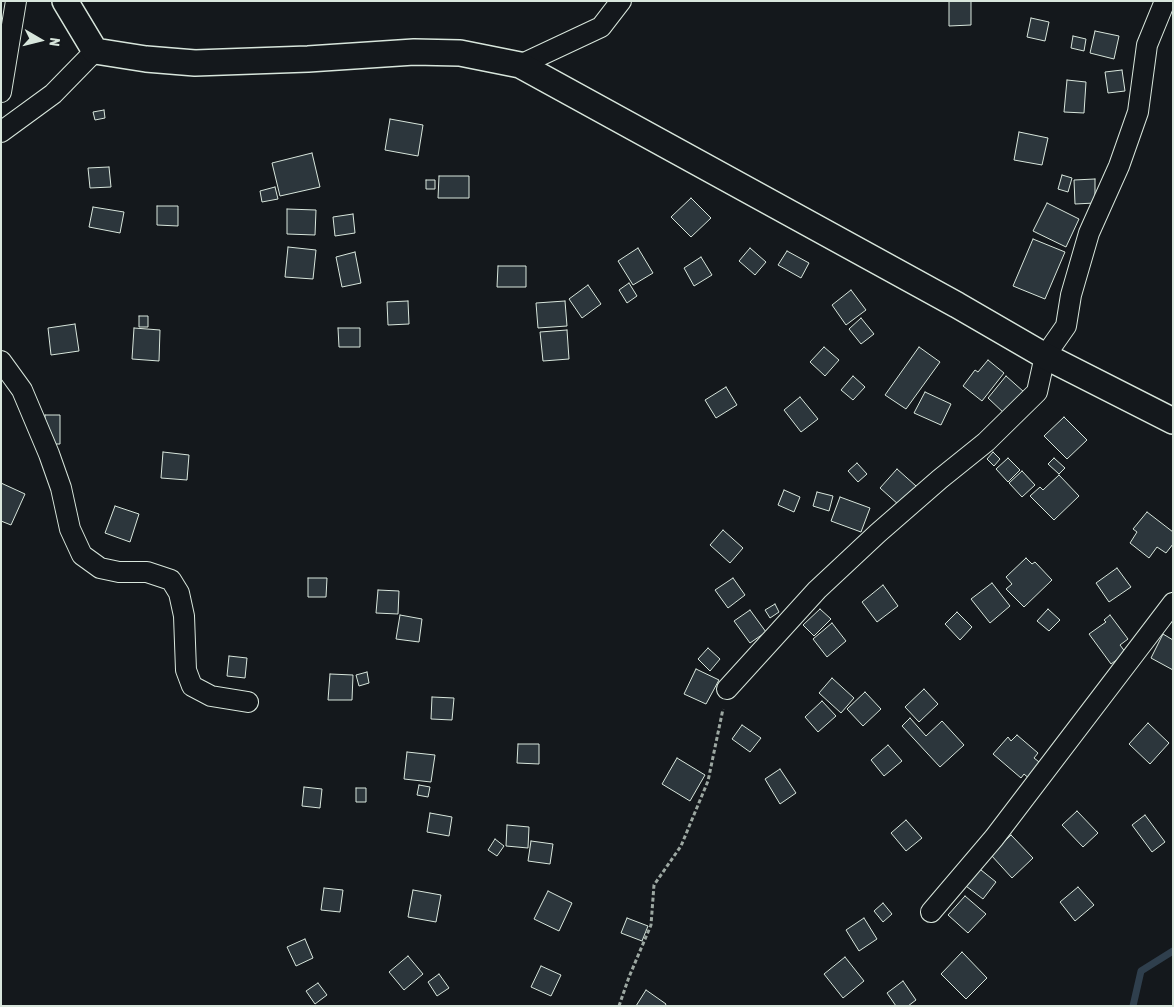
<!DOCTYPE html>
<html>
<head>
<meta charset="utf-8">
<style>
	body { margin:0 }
	#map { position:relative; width:1174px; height:1007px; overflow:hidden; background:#14181c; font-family:"Asap Condensed",sans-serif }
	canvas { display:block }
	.frame { position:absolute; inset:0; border:2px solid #d8e6dc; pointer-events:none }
	.north { position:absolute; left:15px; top:15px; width:50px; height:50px; -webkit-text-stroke:4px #14181c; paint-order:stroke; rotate:98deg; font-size:14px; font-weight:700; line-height:20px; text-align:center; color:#d8e6dc }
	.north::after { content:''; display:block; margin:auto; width:18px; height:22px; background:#d8e6dc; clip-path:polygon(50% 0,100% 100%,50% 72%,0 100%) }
</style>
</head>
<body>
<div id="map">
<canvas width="1174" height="1007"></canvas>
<div class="frame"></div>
<div class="north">N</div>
</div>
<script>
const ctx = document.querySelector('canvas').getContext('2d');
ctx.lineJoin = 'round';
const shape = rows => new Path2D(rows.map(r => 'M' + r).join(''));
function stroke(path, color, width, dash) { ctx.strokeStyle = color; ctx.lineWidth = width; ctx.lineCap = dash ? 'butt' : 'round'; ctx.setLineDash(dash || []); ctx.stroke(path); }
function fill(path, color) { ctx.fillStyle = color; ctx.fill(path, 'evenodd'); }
stroke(shape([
	[1133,1006,1141,971,1173,951]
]), '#2f3f4d', 7);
const building = shape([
	[949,1,971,1,971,25,949,26,949,1],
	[1031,18,1049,22,1045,41,1027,37,1031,18],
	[1095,31,1119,36,1114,59,1090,53,1095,31],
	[1073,36,1086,39,1084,51,1071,48,1073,36],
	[1122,70,1125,91,1108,93,1105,72,1122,70],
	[1067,80,1086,82,1084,113,1064,112,1067,80],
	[104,110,105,118,95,120,93,112,104,110],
	[390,119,423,125,418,156,385,150,390,119],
	[1019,132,1048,138,1042,165,1014,160,1019,132],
	[312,153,320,187,280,196,272,163,312,153],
	[109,167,111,187,90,188,88,168,109,167],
	[1062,175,1072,178,1068,192,1058,189,1062,175],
	[439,176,469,176,469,198,438,198,439,176],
	[1095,179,1095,203,1075,204,1074,180,1095,179],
	[426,180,435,180,435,189,426,189,426,180],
	[275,187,278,199,262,202,260,191,275,187],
	[691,198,711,218,691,237,671,217,691,198],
	[1047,203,1079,219,1066,247,1033,231,1047,203],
	[157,206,178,206,178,226,157,225,157,206],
	[93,207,124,212,120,233,89,227,93,207],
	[287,209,316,210,315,235,287,234,287,209],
	[353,214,355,233,335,236,333,217,353,214],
	[1033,239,1065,252,1045,299,1013,286,1033,239],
	[288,247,316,250,313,279,285,277,288,247],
	[638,248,653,273,633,285,618,261,638,248],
	[750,248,766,262,755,275,739,261,750,248],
	[787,251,809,263,801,278,778,265,787,251],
	[355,252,361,283,342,287,336,257,355,252],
	[701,257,712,275,694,286,684,268,701,257],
	[498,266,526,266,526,287,497,287,498,266],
	[629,283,637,296,627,303,619,290,629,283],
	[588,285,601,304,582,318,569,299,588,285],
	[851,290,866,310,846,325,832,305,851,290],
	[408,301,409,324,388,325,387,302,408,301],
	[565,301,567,326,538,328,536,303,565,301],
	[139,316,148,316,148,327,139,327,139,316],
	[861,318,874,334,861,344,849,329,861,318],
	[75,324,79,351,51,355,48,328,75,324],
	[134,328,160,330,159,361,132,359,134,328],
	[338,328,360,328,360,347,339,347,338,328],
	[567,330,569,359,543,361,540,332,567,330],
	[824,347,839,360,825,376,810,362,824,347],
	[919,347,940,362,906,409,885,395,919,347],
	[988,360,1004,373,982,401,963,386,975,370,978,372,988,360],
	[853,376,865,387,853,400,841,390,853,376],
	[1006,376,1024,392,1005,414,988,398,1006,376],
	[726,387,737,405,716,418,705,400,726,387],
	[925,392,951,404,941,425,914,413,925,392],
	[800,397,818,419,801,432,784,410,800,397],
	[45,415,60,415,60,444,45,444,45,415],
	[1064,417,1087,440,1067,459,1044,436,1064,417],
	[163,452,189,455,187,480,161,478,163,452],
	[993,452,1000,459,994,466,987,459,993,452],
	[1008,458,1020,470,1008,482,996,469,1008,458],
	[1054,458,1065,468,1059,474,1048,464,1054,458],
	[857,463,867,474,858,482,848,471,857,463],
	[897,469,916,486,899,505,880,488,897,469],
	[1022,471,1035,485,1022,497,1009,483,1022,471],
	[1059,475,1079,496,1054,520,1030,496,1040,487,1043,490,1059,475],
	[1,483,25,494,11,525,1,521,1,483],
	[784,490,800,497,794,512,778,505,784,490],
	[817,492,833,496,829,511,813,506,817,492],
	[840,497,870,508,861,532,831,521,840,497],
	[115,506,139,514,130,542,105,533,115,506],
	[1147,512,1173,532,1173,544,1166,553,1157,547,1149,558,1130,543,1137,532,1133,529,1147,512],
	[723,530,743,548,730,563,710,545,723,530],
	[1026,558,1032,564,1035,562,1052,580,1024,607,1006,589,1012,584,1006,577,1026,558],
	[1117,568,1131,587,1109,602,1096,583,1117,568],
	[308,578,327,578,326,597,308,597,308,578],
	[733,578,745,595,728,608,715,590,733,578],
	[992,583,1010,606,990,623,971,599,992,583],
	[883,585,898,606,877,622,862,602,883,585],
	[378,590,399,591,398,614,376,613,378,590],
	[775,604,779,612,770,618,765,610,775,604],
	[820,609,831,619,814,636,803,625,820,609],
	[1048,609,1060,620,1049,631,1037,621,1048,609],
	[750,610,766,632,750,643,734,621,750,610],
	[957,612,972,627,960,640,945,624,957,612],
	[400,615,422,619,419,642,396,639,400,615],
	[1110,615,1128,639,1120,645,1126,653,1111,664,1089,634,1106,622,1104,620,1110,615],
	[832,623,846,641,827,657,813,639,832,623],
	[1163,634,1173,640,1173,670,1151,658,1163,634],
	[708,648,720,659,710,671,698,659,708,648],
	[229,656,247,658,245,678,227,676,229,656],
	[696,669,719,680,706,704,684,694,696,669],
	[367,672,369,683,359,686,356,675,367,672],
	[330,674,353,675,352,700,328,700,330,674],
	[832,678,854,698,841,713,819,693,832,678],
	[924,689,938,704,919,722,905,707,924,689],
	[865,692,881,709,863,726,847,709,865,692],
	[432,697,454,698,452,720,431,719,432,697],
	[822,701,836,716,818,732,805,717,822,701],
	[910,718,926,736,942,721,964,745,940,767,902,726,910,718],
	[1148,723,1169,743,1150,764,1129,744,1148,723],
	[742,725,761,738,750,752,732,739,742,725],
	[1017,735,1038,753,1034,758,1043,765,1031,780,1024,774,1021,778,993,754,1008,737,1011,741,1017,735],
	[518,744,539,744,539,764,517,763,518,744],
	[888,745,902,761,884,776,871,760,888,745],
	[407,752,435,755,431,782,404,779,407,752],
	[677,758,705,775,690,801,662,784,677,758],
	[780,769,796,793,780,804,765,779,780,769],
	[419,785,430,787,428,797,417,795,419,785],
	[304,787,322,789,320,808,302,806,304,787],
	[356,788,366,788,366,802,356,802,356,788],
	[1077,811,1098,833,1083,847,1062,825,1077,811],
	[430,813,452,817,449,836,427,832,430,813],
	[1145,815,1165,842,1152,852,1132,825,1145,815],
	[906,820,922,838,906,851,891,833,906,820],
	[507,825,529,827,528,848,506,846,507,825],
	[1011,835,1033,858,1012,878,991,855,1011,835],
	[495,839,504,846,497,856,488,850,495,839],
	[531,841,553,844,550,864,528,861,531,841],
	[976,866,996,882,983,899,962,883,976,866],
	[1078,887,1094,905,1075,921,1060,902,1078,887],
	[324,888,343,890,340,912,321,910,324,888],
	[413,890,441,895,436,922,408,917,413,890],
	[548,891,572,903,559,931,534,919,548,891],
	[965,896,986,914,968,933,948,915,965,896],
	[883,903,892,914,883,922,874,911,883,903],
	[627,918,648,926,642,941,621,933,627,918],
	[864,918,877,939,859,951,846,930,864,918],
	[305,939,313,958,296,966,287,947,305,939],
	[962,952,987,978,966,999,941,974,962,952],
	[408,956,423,974,404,990,389,972,408,956],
	[845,957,864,981,843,998,824,974,845,957],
	[541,966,561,975,551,996,531,987,541,966],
	[439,974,449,988,437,996,428,982,439,974],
	[903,981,916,1000,908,1006,896,1006,887,993,903,981],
	[318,983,327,995,315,1004,306,991,318,983],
	[646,990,666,1004,665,1006,636,1006,646,990]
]);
fill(building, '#2c363c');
stroke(building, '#d8e6dc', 1);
const minor = shape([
	[520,65,601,27,621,1],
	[1,92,16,1],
	[1,132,53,94,95,51],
	[1,361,22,390,49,454,61,488,70,529,82,555,100,568,119,572,147,572,171,580,179,593,184,616,186,670,192,686,211,696,248,702],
	[727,689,817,590,878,533,940,479,986,442,1037,392,1045,356,1066,326,1071,295,1089,233,1119,166,1138,112,1147,45,1165,1],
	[931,912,994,838,1173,603]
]);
const tertiary = shape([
	[65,1,95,51,146,59,195,63,308,59,414,52,460,53,520,65,957,305,1045,356,1173,421]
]);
stroke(minor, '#d8e6dc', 22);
stroke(tertiary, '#d8e6dc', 28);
stroke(shape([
	[619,1006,629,977,651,925,654,885,681,846,708,781,723,709]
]), '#9da8a2', 3, [4, 2.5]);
stroke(minor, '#14181c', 20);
stroke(tertiary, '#14181c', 25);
</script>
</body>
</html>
